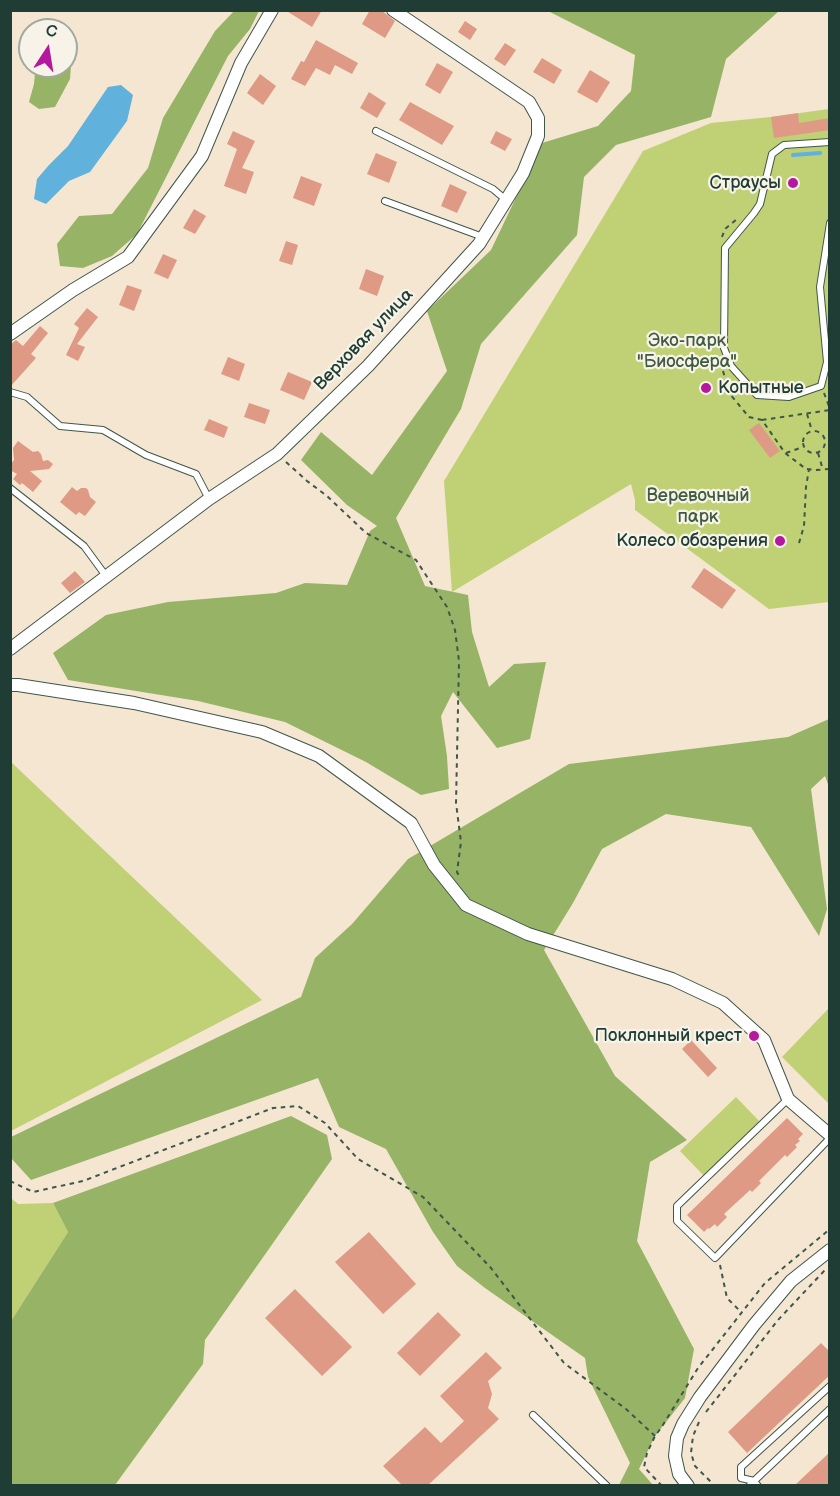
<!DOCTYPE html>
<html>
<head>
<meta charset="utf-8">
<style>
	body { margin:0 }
	#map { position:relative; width:840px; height:1496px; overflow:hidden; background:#f4e6d0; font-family:"Balsamiq Sans",sans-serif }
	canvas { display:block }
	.frame { position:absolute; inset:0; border:12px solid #1f3d34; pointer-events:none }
	.north { position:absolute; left:18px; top:18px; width:60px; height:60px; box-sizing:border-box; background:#f7f3e8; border:2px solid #a1aaa0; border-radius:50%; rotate:12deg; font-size:16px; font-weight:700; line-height:24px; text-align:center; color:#1f3d34 }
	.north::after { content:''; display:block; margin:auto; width:21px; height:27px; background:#b5179e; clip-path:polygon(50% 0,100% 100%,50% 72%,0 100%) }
</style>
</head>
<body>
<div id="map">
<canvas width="840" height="1496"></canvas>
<div class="frame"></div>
<div class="north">С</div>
</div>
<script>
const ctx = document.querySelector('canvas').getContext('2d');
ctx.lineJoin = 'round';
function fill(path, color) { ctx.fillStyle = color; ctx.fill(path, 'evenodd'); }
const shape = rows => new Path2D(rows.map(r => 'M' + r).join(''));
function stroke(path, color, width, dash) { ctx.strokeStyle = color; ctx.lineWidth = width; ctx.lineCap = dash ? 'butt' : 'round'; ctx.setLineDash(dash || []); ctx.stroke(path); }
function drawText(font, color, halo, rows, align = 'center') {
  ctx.font = font + ' "Balsamiq Sans",sans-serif'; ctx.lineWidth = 4.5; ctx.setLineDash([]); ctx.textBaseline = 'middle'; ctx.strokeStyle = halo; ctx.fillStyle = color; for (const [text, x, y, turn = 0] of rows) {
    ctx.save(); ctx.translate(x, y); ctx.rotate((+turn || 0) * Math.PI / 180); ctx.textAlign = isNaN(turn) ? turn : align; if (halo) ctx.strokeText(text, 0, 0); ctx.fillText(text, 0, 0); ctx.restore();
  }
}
fill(shape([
	[829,109,829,602,769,609,635,510,635,500,631,484,452,592,444,481,643,151,711,123,771,117],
	[10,761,262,1000,11,1131,10,1131],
	[829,1008,829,1104,782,1057],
	[736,1097,763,1125,707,1179,680,1151],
	[11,1198,18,1204,53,1203,68,1232,11,1321]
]), '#bfd174');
fill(shape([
	[235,10,259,11,250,29,228,56,137,234,112,256,83,268,60,266,57,244,79,216,112,214,148,168,163,118,215,31],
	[548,11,779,11,726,59,711,117,616,145,584,177,577,235,481,344,461,409,396,518,425,586,468,595,472,632,489,687,514,664,546,662,530,739,497,748,453,692,441,716,447,756,449,789,421,795,366,762,285,722,198,701,68,680,53,653,106,615,168,602,276,593,305,583,347,585,370,531,377,526,347,505,301,460,321,432,372,475,447,371,427,311,491,250,542,143,598,126,631,91,635,55],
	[66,62,71,65,70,79,55,107,39,109,29,102,34,84,35,73,49,66,66,66],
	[829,719,829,787,825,776,811,789,827,909,819,936,751,827,666,814,602,849,573,903,544,950,615,1076,687,1140,650,1162,637,1241,694,1349,685,1398,655,1436,639,1469,653,1485,619,1485,630,1463,588,1377,585,1358,485,1288,457,1266,433,1232,386,1149,339,1127,318,1078,31,1180,11,1158,11,1137,301,997,315,958,352,924,408,859,569,764,788,737],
	[291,1116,327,1135,332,1159,205,1340,203,1364,115,1485,11,1485,11,1321,68,1232,53,1203]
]), '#97b366');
fill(shape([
	[121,85,133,95,127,121,90,172,69,181,46,204,34,199,37,179,49,165,68,146,108,87]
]), '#60b1db');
stroke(shape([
	[793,155,820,153]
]), '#60b1db', 4);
fill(shape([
	[285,10,322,10,312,27],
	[370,10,381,10,395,21,385,38,362,24],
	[465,21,477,29,470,40,458,32],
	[316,40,358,63,352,74,335,65,330,75,316,68,305,86,291,79,301,61,304,62],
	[505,43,516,50,505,66,494,59],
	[542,58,562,70,554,84,533,72],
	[437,63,453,72,440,94,425,85],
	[590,70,610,82,597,103,577,92],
	[260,74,276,86,263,105,247,93],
	[369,92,386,103,377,118,360,108],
	[410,102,454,126,442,145,399,120],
	[798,113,799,123,830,118,830,130,774,138,771,117],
	[233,131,255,141,242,168,254,172,246,194,224,186,237,149,227,144],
	[496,131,512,139,505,151,490,143],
	[376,153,397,162,389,183,367,174],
	[301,176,322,184,314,206,293,198],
	[450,184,467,192,457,213,441,206],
	[194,209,206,216,195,234,183,228],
	[286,241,298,245,292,265,279,261],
	[163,254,177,260,168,279,154,273],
	[366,269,384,276,377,296,359,289],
	[127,285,142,290,134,311,119,305],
	[87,308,98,317,77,344,85,347,78,361,66,355,79,328,74,324],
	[40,326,48,333,31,354,36,358,10,387,10,345,16,340,23,346],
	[228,357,245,364,239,381,221,374],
	[288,372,312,382,304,400,280,390],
	[249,403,270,410,265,424,244,417],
	[209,419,228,427,224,438,204,430],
	[759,423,780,451,770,458,749,430],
	[18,441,33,452,38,451,41,454,43,461,48,460,53,464,49,469,30,471,42,481,33,492,22,483,20,485,13,479,17,474,10,470,10,465,14,460,13,448],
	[72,487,77,491,81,488,86,488,88,490,90,497,96,502,85,516,79,512,76,515,60,502],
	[704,568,736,590,722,609,691,587],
	[75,571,85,582,70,593,61,583],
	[691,1040,717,1068,708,1077,682,1049],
	[787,1118,803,1134,798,1139,800,1141,795,1145,797,1147,787,1157,785,1155,759,1181,761,1183,752,1192,750,1190,724,1214,727,1217,717,1227,715,1224,709,1229,708,1228,704,1232,687,1215],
	[369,1232,416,1284,383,1314,335,1262],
	[295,1289,352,1347,322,1376,265,1318],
	[438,1312,461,1335,420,1376,397,1353],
	[821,1343,830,1352,830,1375,747,1453,728,1432],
	[486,1352,502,1368,488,1381,492,1394,488,1408,499,1419,428,1485,402,1485,383,1466,425,1427,441,1443,464,1421,440,1396],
	[830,1452,830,1485,795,1485]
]), '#de9a84');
const lane = shape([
	[376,131,493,189,506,200],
	[830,142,784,145,772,154,760,204,754,213,725,248,724,348,731,366,757,395,789,397,821,386,827,362,820,287,830,223],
	[385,201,483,237],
	[10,392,27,397,60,426,103,430,146,455,196,474,209,499],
	[10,488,84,546,106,576],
	[788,1099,677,1206,677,1221,715,1258,830,1138],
	[830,1386,741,1467,741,1478,754,1481,830,1409],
	[533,1415,607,1486],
	[749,1486,754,1481,758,1486]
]);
const street = shape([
	[10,334,73,290,128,257,202,156,241,63,272,10],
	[10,649,209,499,277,454,368,366,479,244,523,173,538,136,538,118,529,102,393,10],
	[10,685,18,685,134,703,262,732,319,756,411,823,434,865,466,905,528,934,672,979,723,1003,764,1040,788,1099,830,1135],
	[688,1486,679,1474,675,1456,677,1438,683,1424,700,1397,754,1325,791,1281,830,1250]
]);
stroke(lane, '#3f564b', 8);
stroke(street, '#3f564b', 14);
stroke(shape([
	[722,237,725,229,737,219],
	[723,371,729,393,749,417,762,420,785,453,806,469,815,470,830,469],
	[824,393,830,409],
	[807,414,812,431],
	[762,420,830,410],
	'803 442a11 11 0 1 1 22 0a11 11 0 1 1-22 0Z',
	[786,453,803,447],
	[818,453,823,470],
	[286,462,307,481,327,496,366,533,416,560,447,607,455,630,459,661,456,803,461,842,457,872,459,876],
	[799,543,804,526,806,487,809,469],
	[10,1181,33,1192,83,1181,273,1108,298,1106,325,1123,358,1159,423,1197,491,1268,564,1363,626,1409,655,1436],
	[720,1265,727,1298,742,1313],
	[706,1412,778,1320,825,1270],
	[699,1422,693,1436,691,1453,695,1466,715,1486],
	[662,1486,644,1467,647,1453,655,1436,661,1428,698,1368,765,1283,830,1229]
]), '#3f564b', 2, [4.5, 4.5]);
stroke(lane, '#fff', 6);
stroke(street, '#fff', 12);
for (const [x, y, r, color] of [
	[793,183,6,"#b5179e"],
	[706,388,6,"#b5179e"],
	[780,541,6,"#b5179e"],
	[754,1036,6,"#b5179e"]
]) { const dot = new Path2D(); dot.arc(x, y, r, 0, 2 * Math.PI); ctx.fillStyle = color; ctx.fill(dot); stroke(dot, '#f7f3e8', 2); }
drawText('18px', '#1f3d34', '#f7f3e8', [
	["Страусы",781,183],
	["Копытные",718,388,"left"],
	["Колесо обозрения",768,541],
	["Поклонный крест",742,1036]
], 'right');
drawText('18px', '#1f3d34', '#f7f3e8', [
	["Верховая улица",364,340,-46]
]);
drawText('18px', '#3f5b41', '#f7f3e8', [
	["Эко-парк",687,341],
	["\"Биосфера\"",687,362],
	["Веревочный",698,496],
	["парк",698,517]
]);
</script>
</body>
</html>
